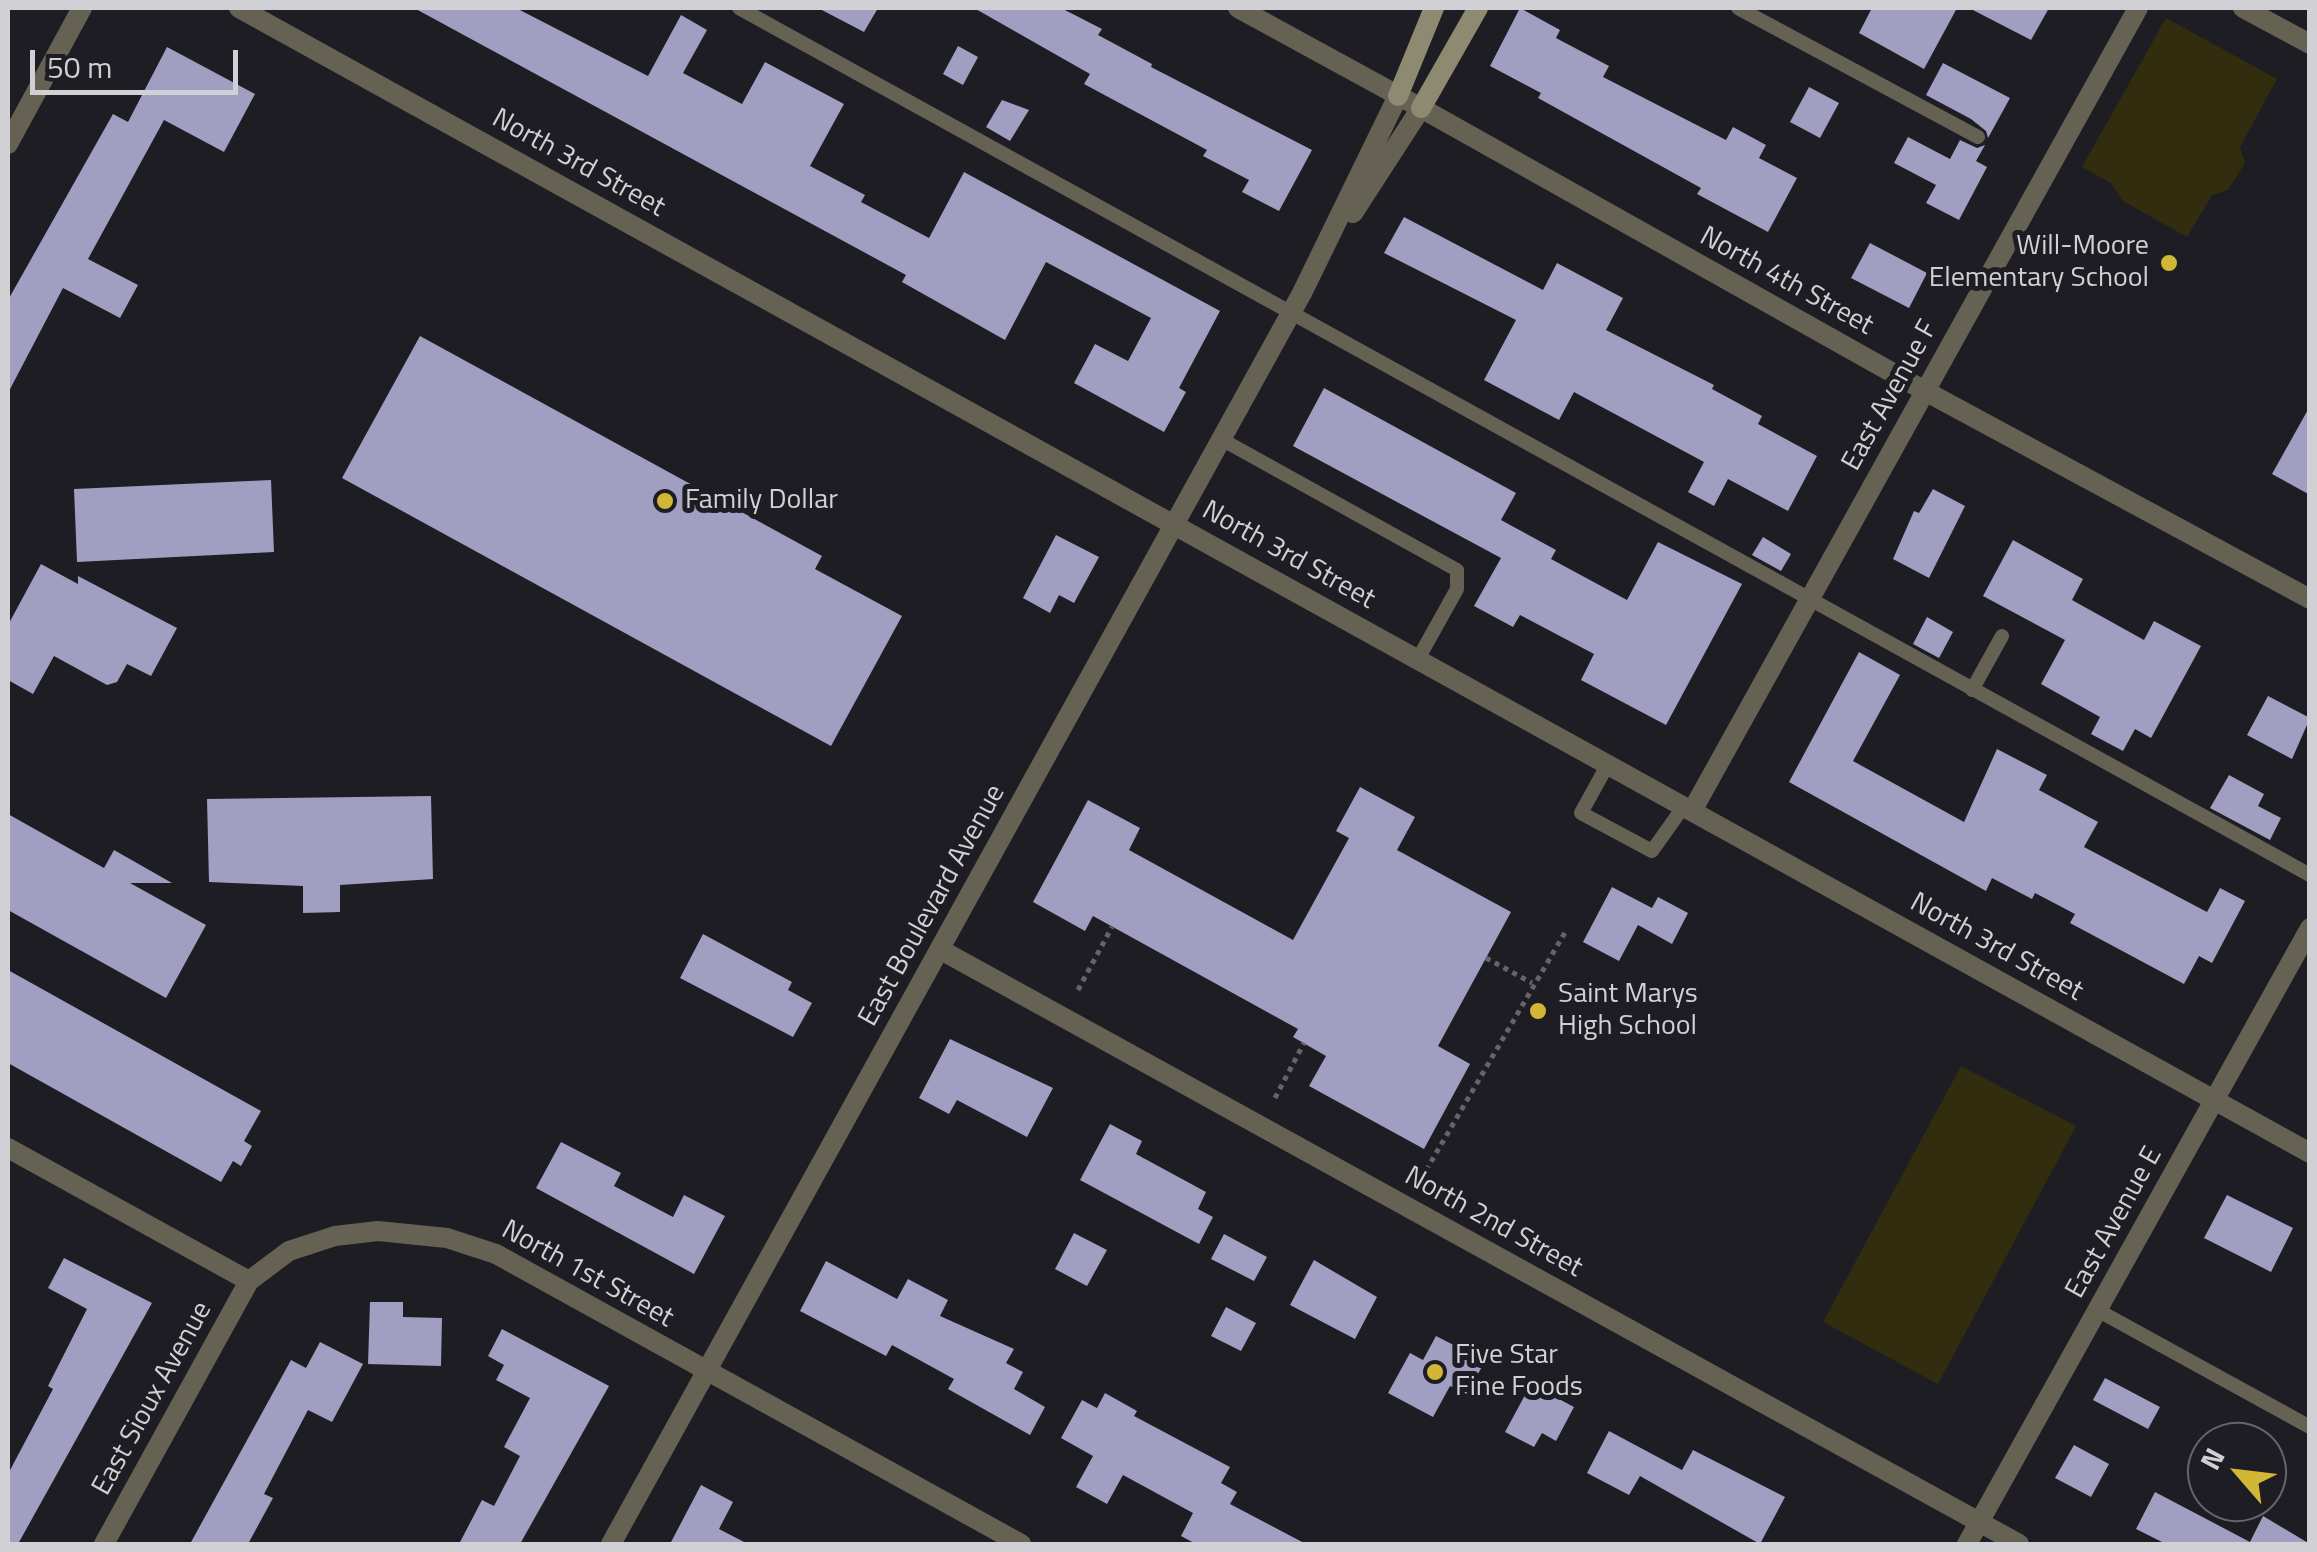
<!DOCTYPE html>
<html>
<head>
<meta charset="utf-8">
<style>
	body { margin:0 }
	#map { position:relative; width:2317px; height:1552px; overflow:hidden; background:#1e1d24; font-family:"Titillium Web",sans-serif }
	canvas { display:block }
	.frame { position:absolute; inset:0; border:10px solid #d1d0d5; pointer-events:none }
	.north { position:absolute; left:2187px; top:1422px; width:100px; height:100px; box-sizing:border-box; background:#1e1d24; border:2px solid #66656b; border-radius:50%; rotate:298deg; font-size:28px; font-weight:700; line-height:40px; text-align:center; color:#d1d0d5 }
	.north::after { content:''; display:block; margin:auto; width:35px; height:45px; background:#d2b736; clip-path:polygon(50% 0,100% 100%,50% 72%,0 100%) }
	.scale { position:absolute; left:30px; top:50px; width:208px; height:45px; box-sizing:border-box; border:5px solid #d1d0d5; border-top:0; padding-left:12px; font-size:30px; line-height:35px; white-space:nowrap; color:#d1d0d5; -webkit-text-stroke:8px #1e1d24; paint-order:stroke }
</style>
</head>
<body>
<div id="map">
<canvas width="2317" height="1552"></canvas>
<div class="frame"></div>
<div class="north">N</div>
<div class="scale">50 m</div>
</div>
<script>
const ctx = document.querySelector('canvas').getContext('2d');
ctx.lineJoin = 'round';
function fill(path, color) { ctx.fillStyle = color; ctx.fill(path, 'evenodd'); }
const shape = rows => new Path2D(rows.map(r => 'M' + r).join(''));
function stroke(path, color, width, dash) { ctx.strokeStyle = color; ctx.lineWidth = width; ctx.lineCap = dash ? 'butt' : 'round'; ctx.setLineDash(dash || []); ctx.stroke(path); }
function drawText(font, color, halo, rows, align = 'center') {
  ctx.font = font + ' "Titillium Web",sans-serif'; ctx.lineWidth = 10; ctx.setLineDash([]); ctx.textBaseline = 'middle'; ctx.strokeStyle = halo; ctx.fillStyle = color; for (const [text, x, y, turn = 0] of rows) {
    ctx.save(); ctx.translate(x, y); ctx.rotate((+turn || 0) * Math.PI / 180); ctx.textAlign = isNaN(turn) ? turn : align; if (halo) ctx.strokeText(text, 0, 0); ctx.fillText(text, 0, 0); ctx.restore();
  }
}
fill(shape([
	[2166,18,2277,79,2240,147,2245,163,2228,190,2212,195,2187,237,2123,201,2111,183,2082,167],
	[1961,1066,2076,1126,1938,1384,1823,1322]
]), '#332d0f');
fill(shape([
	[414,8,516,8,648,76,681,15,707,30,683,73,742,104,765,62,844,104,810,166,865,195,861,202,929,238,964,172,1220,311,1179,388,1186,392,1164,432,1074,383,1095,344,1128,361,1151,318,1046,262,1005,340,902,282,906,275],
	[818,8,878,8,864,32],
	[974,8,1061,8,1102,29,1098,35,1152,64,1151,67,1312,150,1279,211,1242,192,1249,180,1203,156,1207,150,1084,84,1090,74],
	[1520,8,1560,30,1556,38,1609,66,1603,77,1726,140,1733,127,1766,145,1759,158,1797,178,1768,232,1697,194,1701,188,1538,98,1541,93,1490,66],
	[1872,8,1957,8,1924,69,1859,33],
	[1969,8,2049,8,2031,40],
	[958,46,978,57,963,85,943,74],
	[167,47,255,94,224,152,164,120,88,259,138,285,120,318,63,288,8,393,8,300,113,114,128,122],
	[1943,63,2010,98,1988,138,1986,131,1971,119,1926,95],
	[1809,87,1839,103,1820,138,1790,122],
	[1002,100,1029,110,1010,141,986,127],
	[1908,137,1950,159,1960,140,1977,148,1985,145,1976,161,1987,167,1959,220,1926,203,1936,185,1894,163],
	[1404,217,1543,290,1557,263,1623,298,1606,330,1714,385,1712,389,1762,416,1758,424,1817,456,1788,511,1728,479,1714,506,1688,492,1704,462,1574,392,1559,420,1484,380,1516,320,1384,253],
	[1870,243,1927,273,1909,308,1851,278],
	[420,336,822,556,815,569,902,616,831,746,342,478],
	[1324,388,1516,493,1501,520,1556,550,1551,559,1627,600,1658,542,1742,584,1666,725,1581,680,1594,654,1520,615,1513,627,1474,606,1501,558,1293,446],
	[2310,406,2310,495,2272,474],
	[271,480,274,552,77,562,74,489],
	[1933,489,1965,506,1929,578,1893,559,1914,511,1919,513],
	[1056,535,1099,557,1074,603,1059,595,1050,613,1023,598],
	[1763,537,1791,554,1781,571,1752,555],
	[2013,540,2083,579,2072,600,2144,640,2154,621,2201,646,2151,738,2135,729,2123,751,2091,734,2100,717,2041,684,2065,640,1983,596],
	[41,564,78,584,78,576,177,628,151,676,127,664,117,682,107,685,54,656,33,694,8,680,8,625],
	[1927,617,1953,632,1939,658,1913,644],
	[1859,652,1900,675,1853,761,1964,822,1997,749,2047,775,2039,790,2098,822,2084,847,2207,912,2220,888,2245,901,2212,963,2199,956,2184,984,2070,923,2075,914,2035,893,2032,899,1992,878,1986,891,1789,782],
	[2268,696,2310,718,2292,759,2247,735],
	[2229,775,2264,794,2258,806,2281,818,2270,840,2210,808],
	[1360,787,1415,817,1397,850,1511,912,1438,1046,1470,1064,1424,1149,1309,1086,1326,1056,1293,1037,1298,1029,1093,916,1085,931,1033,902,1088,800,1140,828,1129,850,1293,940,1349,838,1336,831],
	[431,796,433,879,340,885,340,912,303,913,303,886,209,882,207,799],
	[8,814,104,868,114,850,172,883,130,883,206,925,166,998,8,910],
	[1612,887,1652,908,1658,897,1688,913,1672,944,1638,925,1619,961,1583,942],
	[703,934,792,982,788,990,812,1003,793,1037,680,978],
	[8,970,261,1111,244,1141,252,1146,241,1166,233,1161,221,1182,8,1063],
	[950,1039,1053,1088,1027,1137,957,1100,949,1114,919,1098],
	[1110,1124,1142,1141,1136,1154,1206,1192,1198,1209,1213,1217,1199,1244,1080,1180],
	[561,1142,621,1173,614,1186,673,1217,684,1195,725,1216,694,1274,536,1188],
	[2227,1195,2293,1228,2271,1272,2204,1238],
	[1074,1233,1107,1250,1087,1286,1055,1269],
	[1224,1234,1267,1257,1254,1281,1211,1259],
	[64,1258,152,1303,18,1544,8,1544,8,1474,53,1389,48,1386,87,1309,48,1288],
	[1314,1260,1377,1297,1355,1339,1290,1305],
	[826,1261,897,1299,908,1279,948,1300,940,1316,1014,1349,1006,1363,1023,1372,1014,1389,1045,1407,1030,1435,948,1389,954,1379,892,1345,886,1356,800,1311],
	[370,1302,403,1302,403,1317,442,1318,441,1366,368,1364],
	[1226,1307,1256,1323,1241,1351,1211,1336],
	[502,1329,609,1386,520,1544,459,1544,482,1500,494,1506,520,1456,504,1447,530,1398,496,1380,504,1365,488,1356],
	[1436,1336,1485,1361,1467,1394,1450,1386,1433,1417,1388,1393,1410,1353,1423,1360],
	[320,1342,363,1364,332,1422,308,1410,264,1494,273,1498,248,1544,190,1544,291,1360,306,1368],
	[2105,1378,2160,1407,2148,1429,2093,1400],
	[1531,1384,1574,1407,1556,1441,1542,1433,1534,1447,1505,1432],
	[1105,1393,1137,1411,1134,1416,1230,1467,1221,1483,1237,1492,1230,1504,1306,1544,1196,1544,1181,1536,1193,1513,1123,1475,1107,1504,1076,1487,1093,1456,1061,1438,1082,1400,1097,1408],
	[1609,1431,1682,1470,1693,1450,1785,1497,1760,1544,1640,1476,1629,1495,1587,1473],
	[2074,1445,2109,1464,2091,1497,2055,1478],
	[701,1485,733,1502,719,1529,748,1544,670,1544],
	[2155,1492,2250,1542,2263,1516,2310,1544,2166,1544,2136,1529]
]), '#a09ec1');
stroke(shape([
	[1486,958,1532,983],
	[1078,990,1112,927],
	[1275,1098,1304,1043],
	[1421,1179,1567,929]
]), '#65646a', 5, [5, 5]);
stroke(shape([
	[739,8,2310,875],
	[1738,8,1978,137],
	[1221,439,1457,570,1457,589,1418,659],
	[1972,690,2002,636],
	[1608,764,1581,813,1652,851,1684,806],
	[2099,1311,2310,1427]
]), '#656254', 14);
stroke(shape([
	[2243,8,2310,44],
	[1421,108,1925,391,2310,599],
	[8,144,82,8],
	[1692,811,2138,8],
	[941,950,2019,1544],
	[8,1148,249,1281],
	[104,1544,249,1281,289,1251,335,1236,378,1231,447,1238,496,1254,1021,1544],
	[1967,1544,2310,928]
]), '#656254', 20);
stroke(shape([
	[239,8,2310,1153],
	[1238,8,1421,108,1353,213],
	[611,1544,1302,293,1398,96]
]), '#656254', 20);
stroke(shape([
	[1398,96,1434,8],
	[1421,108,1478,8]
]), '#8e8971', 20);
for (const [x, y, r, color] of [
	[2169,263,10,"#d2b736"],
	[665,501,10,"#d2b736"],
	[1538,1011,10,"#d2b736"],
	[1435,1372,10,"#d2b736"]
]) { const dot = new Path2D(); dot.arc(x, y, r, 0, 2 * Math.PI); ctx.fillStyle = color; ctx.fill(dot); stroke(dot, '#1e1d24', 4); }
drawText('28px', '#d1d0d5', '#1e1d24', [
	["North 3rd Street",578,164,29],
	["North 4th Street",1786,282,29],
	["East Avenue F",1891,396,-61],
	["North 3rd Street",1288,556,29],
	["East Boulevard Avenue",933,906,-61],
	["North 3rd Street",1996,948,29],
	["North 2nd Street",1493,1223,29],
	["East Avenue E",2115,1223,-61],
	["North 1st Street",587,1275,29],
	["East Sioux Avenue",153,1399,-61]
]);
drawText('28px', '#d1d0d5', '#1e1d24', [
	["Will-Moore",2149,247,"right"],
	["Elementary School",2149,279,"right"],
	["Family Dollar",685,501],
	["Saint Marys",1558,995],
	["High School",1558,1027],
	["Five Star",1455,1356],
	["Fine Foods",1455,1388]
], 'left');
</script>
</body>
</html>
